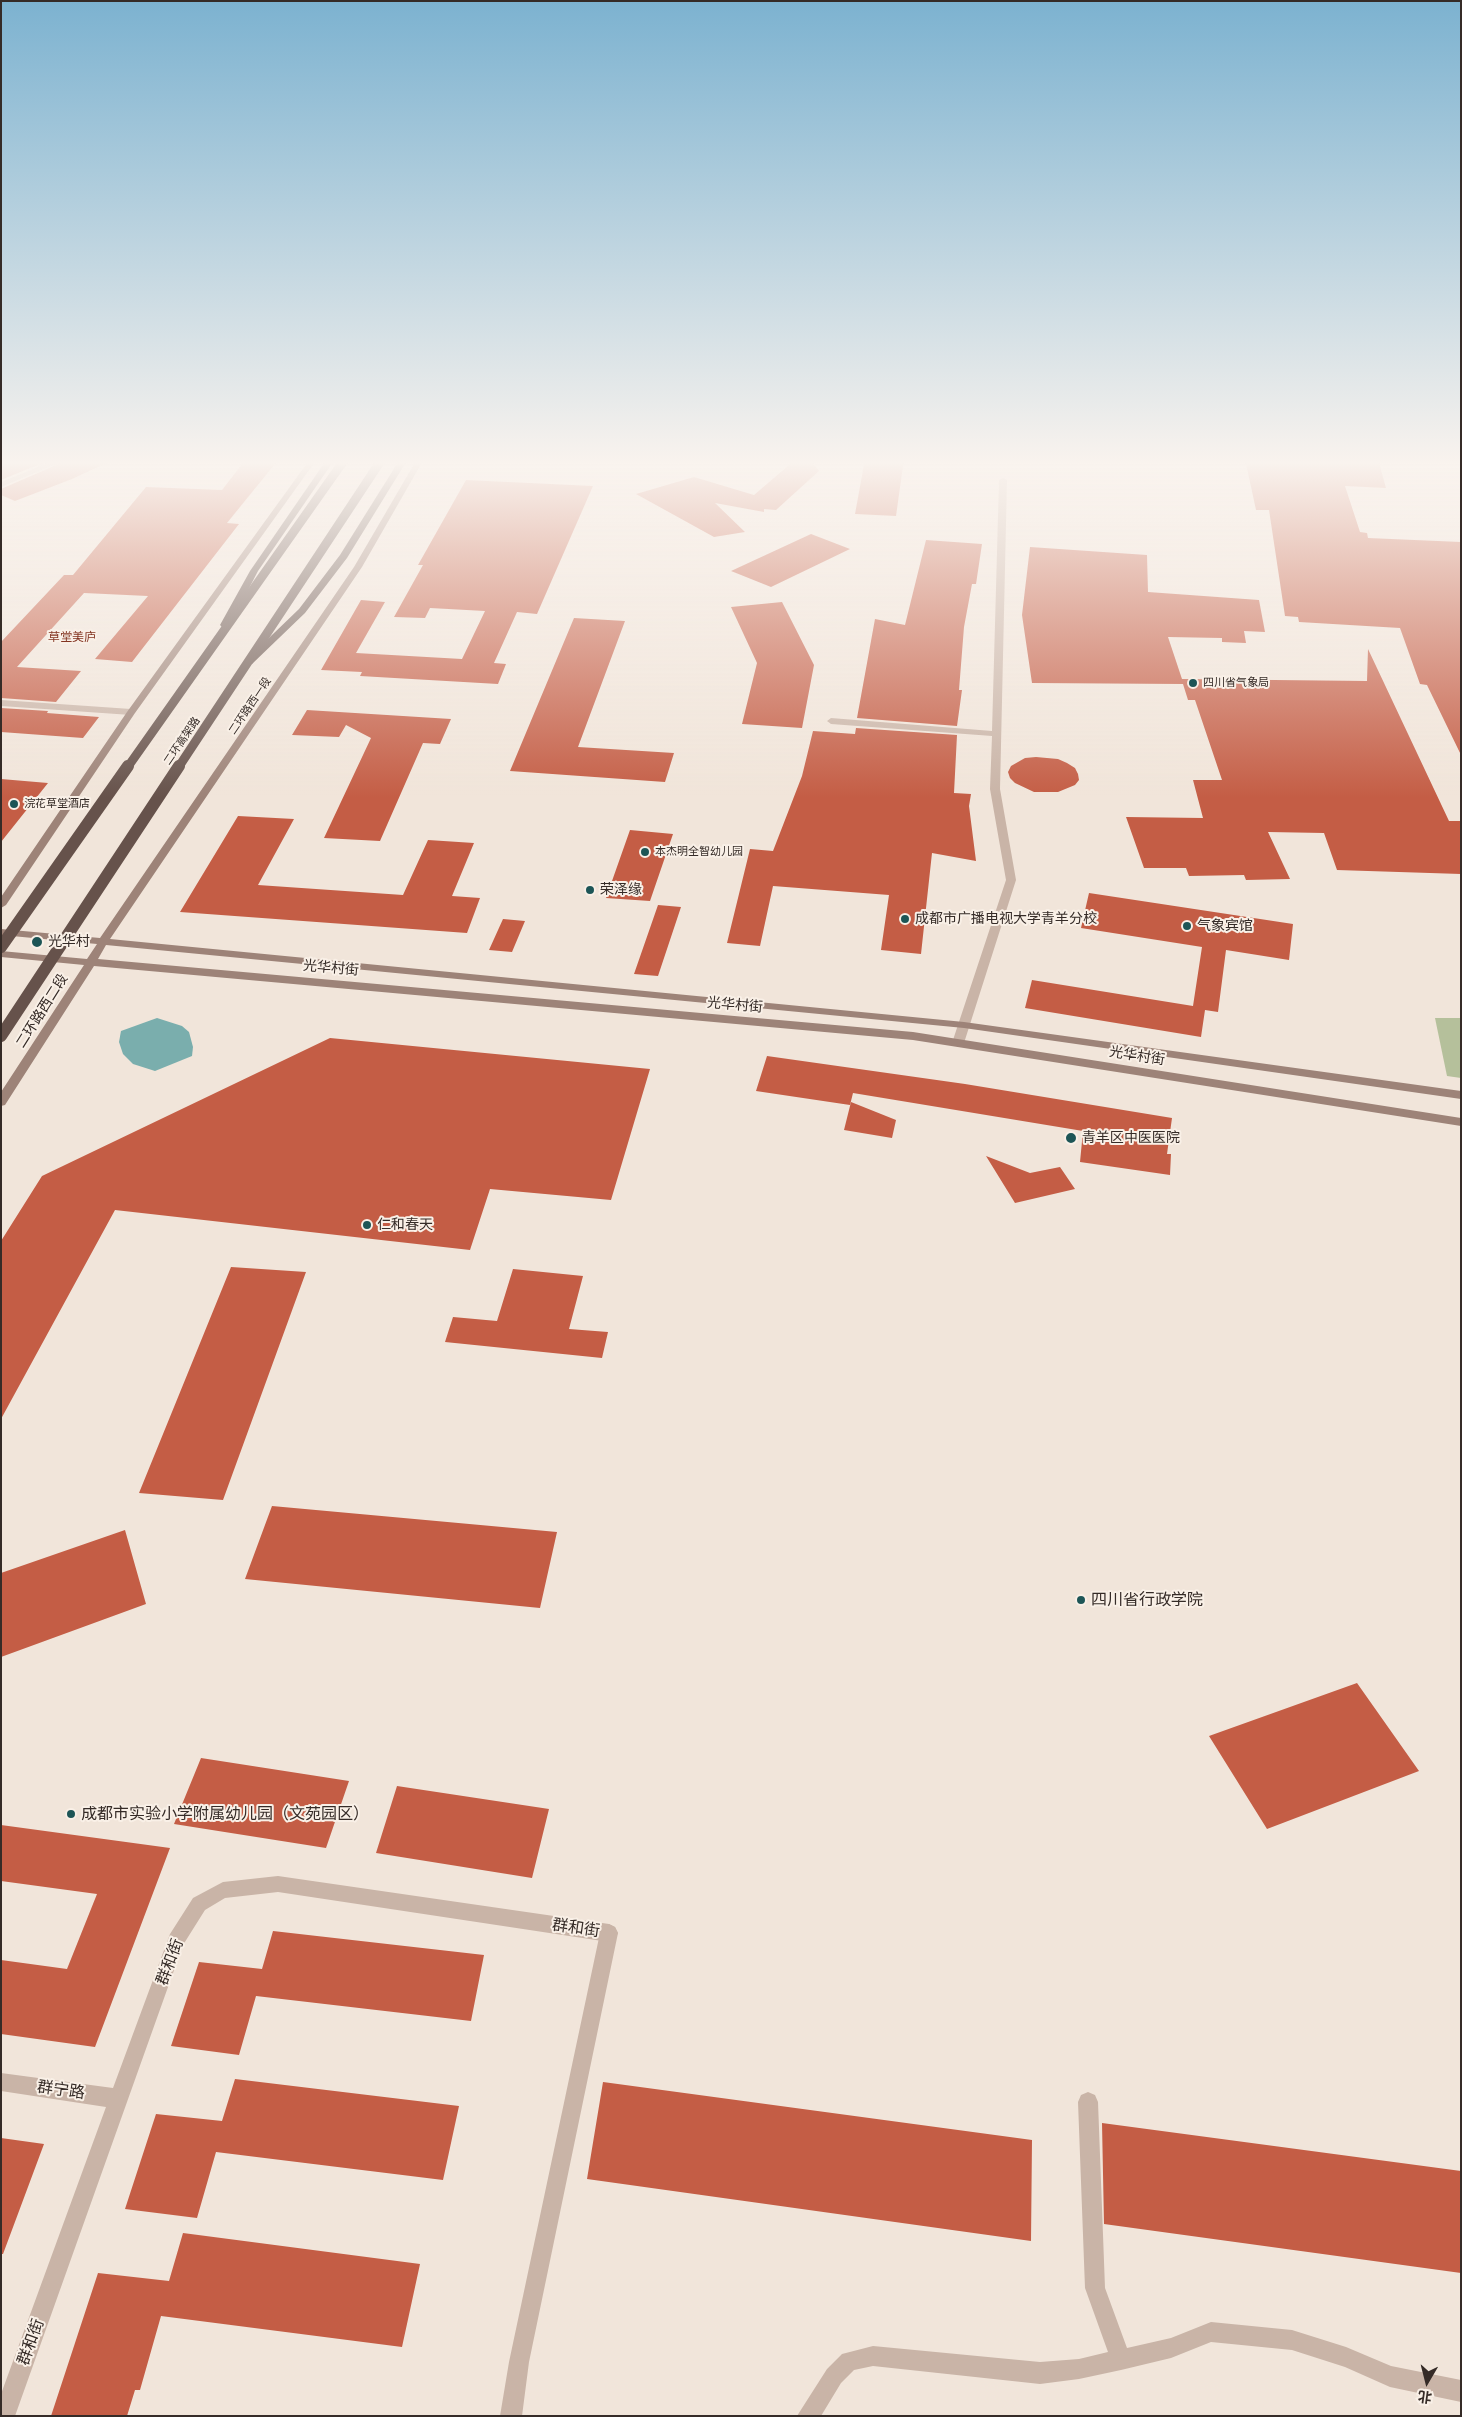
<!DOCTYPE html>
<html>
<head>
<meta charset="utf-8">
<style>
	body { margin:0 }
	#map { position:relative; width:1462px; height:2417px; overflow:hidden; background:#f1e5da; font-family:Mulish,"Noto Sans SC",sans-serif }
	canvas { display:block }
	.frame { position:absolute; inset:0; border:2px solid #352b27; pointer-events:none }
	.north { position:absolute; left:1402px; top:2357px; width:50px; height:50px; -webkit-text-stroke:4px #f9f0e7; paint-order:stroke; rotate:188deg; font-size:14px; font-weight:700; line-height:20px; text-align:center; color:#352b27 }
	.north::after { content:''; display:block; margin:auto; width:18px; height:22px; background:#352b27; clip-path:polygon(50% 0,100% 100%,50% 72%,0 100%) }
</style>
</head>
<body>
<div id="map">
<canvas width="1462" height="2417"></canvas>
<div class="frame"></div>
<div class="north">北</div>
</div>
<script>
const ctx = document.querySelector('canvas').getContext('2d');
ctx.lineJoin = 'round';
function fill(path, color) { ctx.fillStyle = color; ctx.fill(path, 'evenodd'); }
const shape = rows => new Path2D(rows.map(r => 'M' + r).join(''));
function stroke(path, color, width, dash) { ctx.strokeStyle = color; ctx.lineWidth = width; ctx.lineCap = dash ? 'butt' : 'round'; ctx.setLineDash(dash || []); ctx.stroke(path); }
function drawText(font, color, halo, rows, align = 'center') {
  ctx.font = font + ' Mulish,"Noto Sans SC",sans-serif'; ctx.lineWidth = 4; ctx.setLineDash([]); ctx.textBaseline = 'middle'; ctx.strokeStyle = halo; ctx.fillStyle = color; for (const [text, x, y, turn = 0] of rows) {
    ctx.save(); ctx.translate(x, y); ctx.rotate((+turn || 0) * Math.PI / 180); ctx.textAlign = isNaN(turn) ? turn : align; if (halo) ctx.strokeText(text, 0, 0); ctx.fillText(text, 0, 0); ctx.restore();
  }
}
fill(shape([
	[1435,1018,1461,1018,1461,1078,1447,1076]
]), '#b5c09b');
fill(shape([
	[157,1018,182,1026,189,1032,193,1047,192,1056,155,1071,133,1064,123,1054,119,1042,121,1031]
]), '#7aaead');
fill(shape([
	[1,459,52,459,1,480],
	[70,459,115,459,72,479,15,501,1,495,1,489],
	[246,459,279,459,227,523,239,524,132,662,95,659,148,596,84,593,17,667,81,671,56,702,1,698,1,642,64,575,73,575,146,487,222,490],
	[796,459,809,459,819,471,776,510,764,509,764,512,715,503,745,532,714,537,636,494,694,477,754,495],
	[865,459,904,459,896,516,855,514],
	[1245,459,1358,463,1357,459,1378,459,1386,488,1345,486,1360,532,1367,533,1368,538,1461,542,1461,755,1427,685,1420,684,1400,628,1299,622,1298,617,1285,616,1269,510,1256,510],
	[466,480,593,486,537,614,517,612,494,663,506,664,498,684,360,676,362,672,321,670,361,600,385,602,356,653,462,659,485,611,430,608,425,618,394,617,423,565,418,565],
	[811,534,850,549,771,587,731,571],
	[926,540,982,544,976,584,972,584,964,627,959,690,962,690,957,726,857,718,875,619,905,625],
	[1030,547,1147,555,1148,592,1259,600,1265,632,1244,631,1246,643,1222,642,1222,638,1168,637,1182,679,1367,681,1368,649,1449,821,1461,821,1461,874,1337,870,1324,833,1268,832,1290,879,1246,880,1244,875,1189,876,1186,868,1144,868,1126,817,1203,818,1193,780,1222,780,1195,700,1188,700,1183,684,1032,683,1022,615],
	[782,602,814,665,802,728,742,724,757,663,731,607],
	[574,618,625,621,578,747,674,753,665,782,510,771],
	[1,708,48,711,47,713,99,717,83,738,1,732],
	[307,710,451,719,440,744,423,743,380,841,324,838,371,738,346,725,339,737,292,735],
	[856,728,957,735,954,793,971,794,969,806,976,861,932,853,921,954,881,950,889,895,773,886,760,946,727,943,750,849,773,851,802,776,813,731,855,734],
	[1036,757,1058,759,1067,763,1075,768,1078,774,1079,780,1075,785,1058,792,1034,792,1015,783,1010,778,1008,772,1011,766,1025,758],
	[1,779,48,783,1,842],
	[238,816,294,819,258,885,403,895,428,840,474,843,452,896,480,898,467,933,180,912],
	[630,830,673,834,650,901,606,898],
	[1089,893,1293,924,1289,960,1226,950,1218,1012,1205,1010,1201,1037,1025,1008,1032,980,1193,1006,1202,947,1081,928],
	[658,905,681,907,658,976,634,974],
	[503,919,525,921,512,952,489,950],
	[330,1038,650,1069,611,1200,490,1189,470,1250,115,1210,1,1419,1,1241,42,1176],
	[767,1056,965,1084,1172,1118,1167,1154,1171,1154,1170,1175,1080,1162,1083,1131,853,1093,850,1105,756,1091],
	[851,1102,896,1120,892,1138,844,1130],
	[986,1156,1030,1173,1060,1167,1075,1189,1015,1203],
	[231,1267,306,1272,223,1500,139,1493],
	[513,1269,583,1276,569,1329,608,1332,602,1358,445,1342,453,1317,497,1321],
	[272,1506,557,1532,540,1608,245,1579],
	[125,1530,146,1604,1,1657,1,1573],
	[1357,1683,1419,1771,1267,1829,1209,1736],
	[201,1758,349,1781,326,1848,174,1824],
	[397,1786,549,1809,532,1878,376,1853],
	[1,1825,170,1848,95,2047,1,2034,1,1960,67,1969,97,1894,1,1881],
	[273,1931,484,1955,471,2021,256,1996,239,2055,171,2046,199,1962,262,1969],
	[235,2079,459,2106,443,2180,216,2152,197,2218,125,2209,156,2114,222,2121],
	[603,2082,1032,2140,1031,2241,587,2179],
	[1102,2123,1461,2171,1461,2273,1104,2224],
	[1,2138,44,2144,3,2254,1,2254],
	[183,2233,420,2264,402,2347,161,2316,140,2390,135,2390,127,2416,51,2416,98,2273,169,2281]
]), '#c45d45');
fill(shape([
	[1003,478,1007,480,1000,789,1016,880,964,1043,958,1047,952,1043,1006,880,990,789,992,736,831,724,827,721,831,718,992,731,999,480,1003,478],
	[609,1924,615,1927,618,1933,529,2362,522,2416,500,2416,509,2362,600,1933,603,1927,609,1924],
	[1088,2092,1095,2095,1098,2102,1105,2288,1127,2348,1171,2338,1211,2322,1292,2330,1346,2347,1391,2366,1461,2380,1461,2402,1390,2387,1345,2367,1292,2350,1211,2342,1171,2358,1121,2370,1079,2379,1040,2384,873,2366,854,2370,841,2383,821,2416,797,2416,827,2369,842,2354,873,2346,1040,2362,1079,2359,1108,2352,1085,2288,1078,2102,1081,2095,1088,2092]
]), '#c9b4a7');
fill(shape([
	[58,459,68,459,1,487,1,482,58,459],
	[1,700,131,709,135,712,131,715,1,706,1,700],
	[278,1876,609,1924,615,1927,618,1933,615,1939,609,1942,278,1892,225,1898,205,1910,183,1945,15,2416,1,2416,1,2394,106,2107,1,2091,1,2073,113,2088,170,1934,193,1898,223,1882,278,1876]
]), '#c9b4a7');
fill(shape([
	[310,459,317,459,135,713,6,905,1,908,1,897,127,712,310,459],
	[417,459,424,459,362,567,110,939,964,1022,1461,1091,1461,1099,964,1028,106,945,98,959,913,1032,1461,1118,1461,1126,913,1040,94,966,5,1105,1,1106,1,1092,84,965,1,957,1,951,87,959,97,944,1,935,1,929,100,938,354,567,417,459]
]), '#9d8378');
fill(shape([
	[327,459,335,459,258,571,230,625,222,627,220,625,250,571,327,459],
	[400,459,408,459,347,558,305,613,252,664,246,664,246,660,299,609,340,555,400,459]
]), '#66524b');
stroke(shape([
	[127,768,345,459],
	[178,768,382,459]
]), '#66524b', 9);
stroke(shape([
	[1,947,128,766],
	[1,1036,179,766]
]), '#66524b', 12);
const sky = ctx.createLinearGradient(0, 0, 0, 798);
sky.addColorStop(0, '#7cb2d0');
sky.addColorStop(0.58, '#f9f3ee');
sky.addColorStop(1, '#f9f3ee00');
ctx.fillStyle = sky;
ctx.fillRect(0, 0, 1462, 798);
for (const [x, y, r, color] of [
	[1193,683,5,"#1d5556"],
	[14,804,5,"#1d5556"],
	[645,852,5,"#1d5556"],
	[590,890,5,"#1d5556"],
	[905,919,5,"#1d5556"],
	[1187,926,5,"#1d5556"],
	[37,942,6,"#1d5556"],
	[1071,1138,6,"#1d5556"],
	[367,1225,5,"#1d5556"],
	[1081,1600,5,"#1d5556"],
	[71,1814,5,"#1d5556"]
]) { const dot = new Path2D(); dot.arc(x, y, r, 0, 2 * Math.PI); ctx.fillStyle = color; ctx.fill(dot); stroke(dot, '#f9f0e7', 2); }
drawText('11px', '#352b27', '#f9f0e7', [
	["四川省气象局",1203,683],
	["浣花草堂酒店",24,804],
	["本杰明全智幼儿园",655,852]
], 'left');
drawText('11px', '#352b27', '#f9f0e7', [
	["二环路西一段",250,706,-56],
	["二环高架路",182,741,-56]
]);
drawText('12px', '#833421', '#f9f0e7', [
	["草堂美庐",72,637]
]);
drawText('14px', '#352b27', '#f9f0e7', [
	["荣泽缘",600,890],
	["成都市广播电视大学青羊分校",915,919],
	["气象宾馆",1197,926],
	["光华村",48,942],
	["青羊区中医医院",1082,1138],
	["仁和春天",377,1225]
], 'left');
drawText('14px', '#352b27', '#f9f0e7', [
	["光华村街",331,968,5],
	["光华村街",735,1005,5],
	["二环路西二段",42,1011,-58],
	["光华村街",1137,1056,9]
]);
drawText('16px', '#352b27', '#f9f0e7', [
	["四川省行政学院",1091,1600],
	["成都市实验小学附属幼儿园（文苑园区）",81,1814]
], 'left');
drawText('16px', '#352b27', '#f9f0e7', [
	["群和街",576,1928,8],
	["群和街",170,1962,-69],
	["群宁路",61,2090,8],
	["群和街",31,2342,-70]
]);
</script>
</body>
</html>
